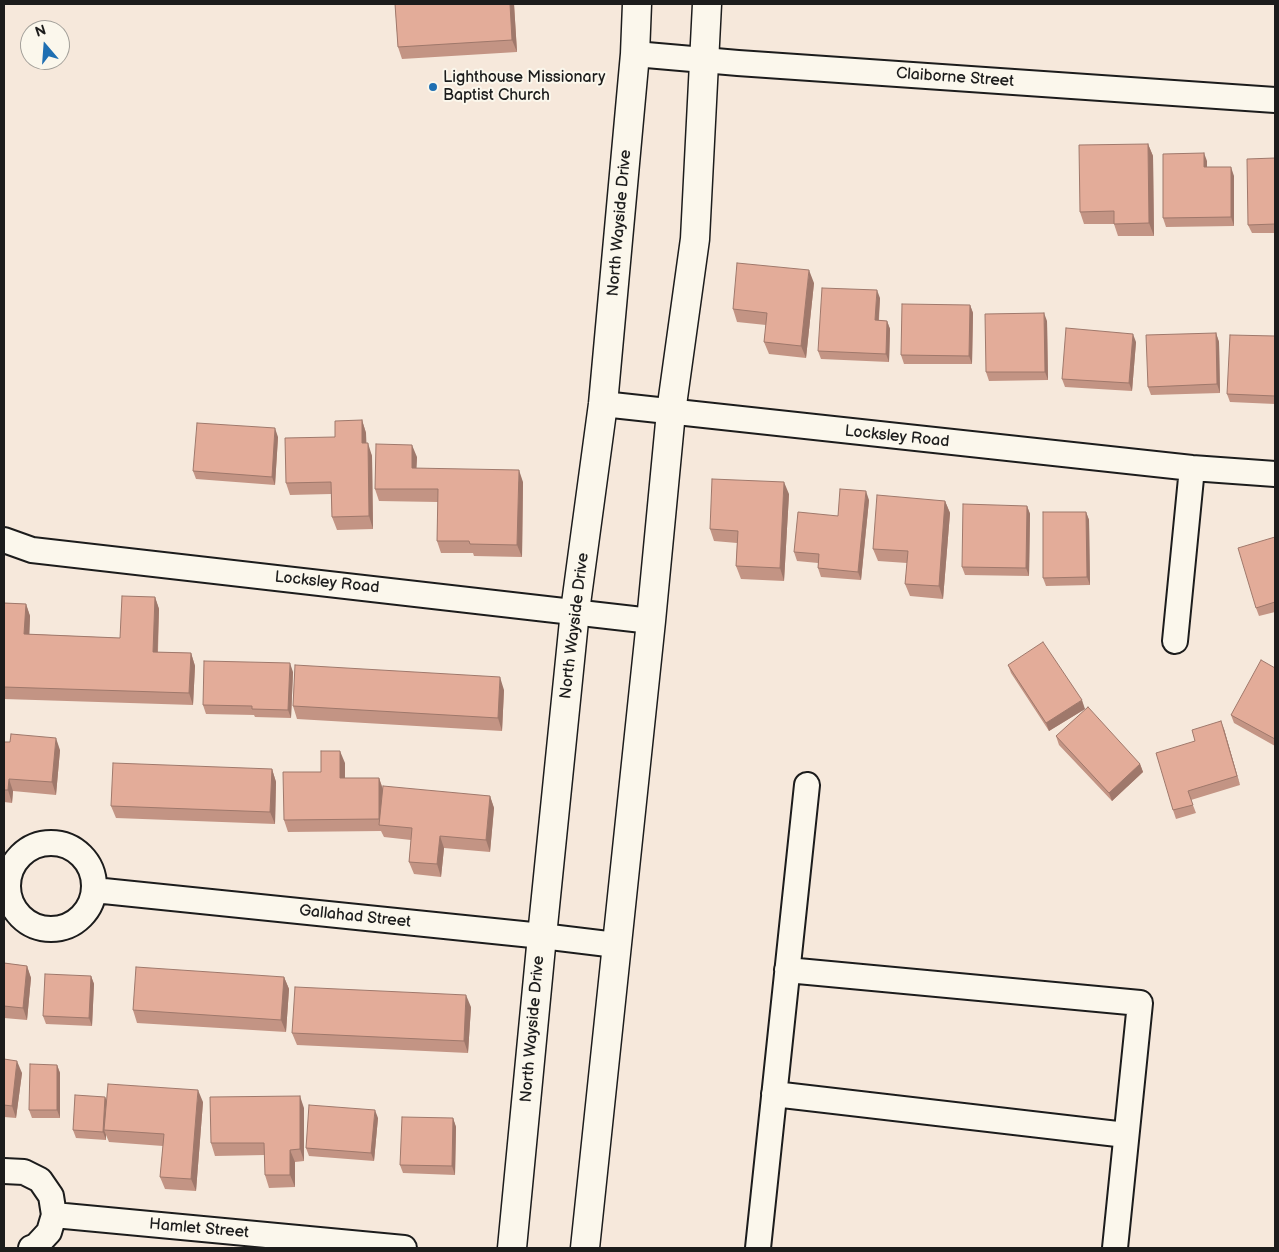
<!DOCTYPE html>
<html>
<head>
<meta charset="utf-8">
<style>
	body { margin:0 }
	#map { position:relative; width:1279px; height:1252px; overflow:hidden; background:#f6e8db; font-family:"Balsamiq Sans",sans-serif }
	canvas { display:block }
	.frame { position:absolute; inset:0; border:5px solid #1c1c1c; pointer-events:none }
	.north { position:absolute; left:20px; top:20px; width:50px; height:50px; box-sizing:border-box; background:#fbf7ec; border:1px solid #a29f99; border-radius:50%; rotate:342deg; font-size:14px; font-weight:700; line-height:20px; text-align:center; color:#1c1c1c }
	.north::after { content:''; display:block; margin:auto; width:18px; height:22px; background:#1f6fb2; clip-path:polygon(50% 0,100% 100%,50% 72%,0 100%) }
</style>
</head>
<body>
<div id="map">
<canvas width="1279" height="1252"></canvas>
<div class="frame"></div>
<div class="north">N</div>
</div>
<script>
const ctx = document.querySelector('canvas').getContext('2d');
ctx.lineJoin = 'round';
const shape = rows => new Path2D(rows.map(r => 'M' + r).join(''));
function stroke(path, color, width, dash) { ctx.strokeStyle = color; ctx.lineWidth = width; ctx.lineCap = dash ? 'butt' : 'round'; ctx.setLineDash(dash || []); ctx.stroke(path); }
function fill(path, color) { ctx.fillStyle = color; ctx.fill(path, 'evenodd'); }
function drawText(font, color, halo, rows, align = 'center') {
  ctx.font = font + ' "Balsamiq Sans",sans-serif'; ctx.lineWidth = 4; ctx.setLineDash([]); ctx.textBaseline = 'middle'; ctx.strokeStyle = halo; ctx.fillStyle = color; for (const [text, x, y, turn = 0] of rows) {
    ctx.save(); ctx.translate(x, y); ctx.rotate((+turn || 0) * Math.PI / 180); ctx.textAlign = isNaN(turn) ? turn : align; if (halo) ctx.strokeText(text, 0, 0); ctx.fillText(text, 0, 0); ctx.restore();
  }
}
const street = shape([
	[635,54,738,63,1275,100],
	[603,404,1192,468,1275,474],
	[4,540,32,550,651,621],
	[1175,641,1192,468],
	'8 886a43 43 0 1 1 86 0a43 43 0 1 1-86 0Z',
	[94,890,542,936,616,945],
	[787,970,1140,1003,1115,1248],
	[774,1094,1126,1135],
	[4,1171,24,1172,40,1180,51,1196,54,1215,49,1232,36,1246,31,1248],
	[54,1215,404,1248],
	[758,1248,807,785]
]);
const secondary = shape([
	[512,1248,542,936,575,611,603,404,635,54,637,4],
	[585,1248,651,621,671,412,695,239,707,4]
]);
stroke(street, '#1c1c1c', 28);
stroke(secondary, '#1c1c1c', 31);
stroke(street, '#fbf7ec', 24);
stroke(secondary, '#fbf7ec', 28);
fill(shape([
	[395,4,514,4,517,52,402,59,398,47],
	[1148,144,1153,156,1154,236,1118,236,1114,224,1084,224,1080,212],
	[1275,158,1275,233,1252,233,1248,225],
	[1207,161,1207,167,1234,176,1234,226,1166,227,1163,218],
	[814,283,806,358,769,354,764,342,766,325,737,322,733,309],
	[880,298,879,320,887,321,890,329,889,362,821,359,818,351],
	[970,305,973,313,972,364,904,364,901,355],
	[1047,321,1048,380,989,381,986,372],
	[1216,333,1219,342,1220,393,1151,395,1148,387],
	[1275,336,1275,404,1230,402,1227,394],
	[1136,342,1132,391,1065,387,1062,379],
	[362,420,366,433,366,443,372,456,373,529,337,530,332,517,331,494,290,495,286,483,335,437],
	[278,437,275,485,196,479,193,471],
	[417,457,416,468,523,482,522,557,474,556,473,553,441,553,437,541,438,502,379,501,375,489],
	[789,494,784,581,741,579,736,566,737,543,714,541,710,529],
	[869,500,861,580,821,577,818,568,818,563,797,561,794,552,838,516],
	[945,501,950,513,943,599,910,596,905,584,907,563,878,561,873,549],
	[1027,506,1030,514,1029,576,965,575,962,567],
	[1086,512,1089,520,1090,585,1046,586,1043,578],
	[1275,537,1275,612,1259,616,1256,608],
	[155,597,159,609,158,652,191,653,195,666,193,705,4,699,4,603,26,604,30,616,29,634,120,638],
	[1008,665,1085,709,1049,731,1011,673],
	[1275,668,1275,746,1234,723,1231,715],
	[293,672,291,718,255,717,254,715,206,714,203,705],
	[504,690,502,731,297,719,293,706],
	[1224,729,1240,785,1191,800,1196,813,1176,819,1173,810,1195,741],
	[1056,736,1140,764,1143,772,1112,801,1059,745],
	[4,742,60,750,56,795,13,791,12,803,4,802],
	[345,763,345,778,379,778,383,789,490,796,494,808,490,852,444,848,441,877,414,874,409,862,411,840,384,837,381,831,288,832,284,820,321,772],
	[272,769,276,782,275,824,116,818,111,806],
	[4,963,27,966,31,978,27,1020,4,1018],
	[91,976,94,984,92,1026,46,1024,43,1016],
	[284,977,289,989,286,1032,137,1023,133,1010],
	[471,1007,468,1053,297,1045,292,1033],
	[4,1059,22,1073,16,1118,4,1117],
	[57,1065,60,1073,60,1118,32,1118,29,1110],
	[105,1097,107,1101,203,1102,196,1191,165,1189,160,1177,163,1146,109,1142,106,1135,106,1140,76,1138,73,1130],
	[304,1108,304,1161,295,1162,295,1187,269,1188,265,1175,265,1155,215,1156,211,1143],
	[378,1118,374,1161,309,1156,306,1148],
	[453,1118,456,1127,455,1175,403,1173,400,1165]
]), '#c39484');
fill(shape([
	[510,4,514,4,517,52,512,40],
	[1148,144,1153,156,1154,236,1149,223],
	[1204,153,1207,161,1207,176,1204,167],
	[1231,167,1234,176,1234,226,1231,217],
	[809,270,814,283,806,358,801,346],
	[877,290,880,298,878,328,875,320],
	[970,305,973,313,972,364,969,356],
	[1044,313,1047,321,1048,380,1045,372],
	[887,321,890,329,889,362,886,354],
	[1216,333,1219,342,1220,393,1217,384],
	[1133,334,1136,342,1132,391,1129,383],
	[362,420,366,433,367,456,362,443],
	[275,428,278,437,275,485,272,477],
	[368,443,372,456,373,529,369,516],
	[412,445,417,457,416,481,412,468],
	[519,470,523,482,522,557,517,545],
	[784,482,789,494,784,581,780,568],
	[866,491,869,500,861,580,858,572],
	[945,501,950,513,943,599,939,586],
	[1027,506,1030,514,1029,576,1026,568],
	[1086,512,1089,520,1090,585,1087,577],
	[155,597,159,609,157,664,153,652],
	[26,604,30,616,29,646,24,634],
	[191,653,195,666,193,705,189,693],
	[290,663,293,672,291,718,288,710],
	[500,677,504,690,502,731,498,718],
	[1082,700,1085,709,1049,731,1046,723],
	[1221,721,1224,729,1240,785,1237,776],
	[56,738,60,750,56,795,52,782],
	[340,751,345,763,345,790,340,778],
	[1140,764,1143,772,1112,801,1109,793],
	[272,769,276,782,275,824,270,812],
	[379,778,383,790,381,825,379,819],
	[9,779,13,791,12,803,8,790],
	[490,796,494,808,490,852,486,840],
	[440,836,444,848,441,877,437,864],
	[27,966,31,978,27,1020,23,1008],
	[91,976,94,984,92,1026,89,1018],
	[284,977,289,989,286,1032,281,1020],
	[466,995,471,1007,468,1053,464,1041],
	[17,1061,22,1073,16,1118,12,1106],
	[57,1065,60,1073,60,1118,57,1110],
	[198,1090,203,1102,196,1191,191,1179],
	[300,1096,304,1108,304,1161,300,1149],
	[105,1097,108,1105,104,1130,106,1135,106,1140,103,1132],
	[375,1110,378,1118,374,1161,371,1153],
	[453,1118,456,1127,455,1175,452,1166],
	[290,1150,295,1162,295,1187,290,1175]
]), '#9f786b');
const building = shape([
	[395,4,510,4,512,40,398,47,395,4],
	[1148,144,1149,223,1114,224,1114,211,1080,212,1079,145,1148,144],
	[1204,153,1204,167,1231,167,1231,217,1163,218,1163,154,1204,153],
	[1275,158,1275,224,1248,225,1247,159,1275,158],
	[737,263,809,270,801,346,764,342,767,313,733,309,737,263],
	[822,288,877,290,875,320,887,321,886,354,818,351,822,288],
	[902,304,970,305,969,356,901,355,902,304],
	[1044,313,1045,372,986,372,985,314,1044,313],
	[1066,328,1133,334,1129,383,1062,379,1066,328],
	[1216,333,1217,384,1148,387,1146,335,1216,333],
	[1230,335,1275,336,1275,396,1227,394,1230,335],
	[362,420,362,443,368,443,369,516,332,517,331,482,286,483,285,438,335,437,335,421,362,420],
	[197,423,275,428,272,477,193,471,197,423],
	[376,444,412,445,412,468,519,470,517,545,470,544,469,541,437,541,438,489,375,489,376,444],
	[712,479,784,482,780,568,736,566,738,531,710,529,712,479],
	[840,489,866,491,858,572,818,568,819,554,794,552,798,512,838,516,840,489],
	[877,495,945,501,939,586,905,584,908,551,873,549,877,495],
	[963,504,1027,506,1026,568,962,567,963,504],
	[1043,512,1086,512,1087,577,1043,578,1043,512],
	[1275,537,1275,602,1256,608,1238,548,1275,537],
	[122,596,155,597,153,652,191,653,189,693,4,687,4,603,26,604,24,634,120,638,122,596],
	[1043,642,1082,700,1046,723,1008,665,1043,642],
	[1261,660,1275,668,1275,739,1231,715,1261,660],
	[204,661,290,663,288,710,252,709,252,706,203,705,204,661],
	[295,665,500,677,498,718,293,706,295,665],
	[1088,707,1140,764,1109,793,1056,736,1088,707],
	[1221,721,1237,776,1188,791,1193,805,1173,810,1156,753,1195,741,1192,730,1221,721],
	[11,734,56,738,52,782,9,779,8,790,4,790,4,742,10,742,11,734],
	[321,751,340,751,340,778,379,778,379,819,284,820,283,772,321,772,321,751],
	[113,763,272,769,270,812,111,806,113,763],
	[383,786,490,796,486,840,440,836,437,864,409,862,412,828,379,825,383,786],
	[4,963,27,966,23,1008,4,1006,4,963],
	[136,967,284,977,281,1020,133,1010,136,967],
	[45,974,91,976,89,1018,43,1016,45,974],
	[295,987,466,995,464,1041,292,1033,295,987],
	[4,1059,17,1061,12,1106,4,1105,4,1059],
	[30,1064,57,1065,57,1110,29,1110,30,1064],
	[108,1084,198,1090,191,1179,160,1177,164,1134,104,1130,108,1084],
	[75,1095,105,1097,103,1132,73,1130,75,1095],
	[300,1096,300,1149,290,1150,290,1175,265,1175,264,1143,211,1143,210,1097,300,1096],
	[309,1105,375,1110,371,1153,306,1148,309,1105],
	[402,1117,453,1118,452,1166,400,1165,402,1117]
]);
fill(building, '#e3ac99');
stroke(building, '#9f786b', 1);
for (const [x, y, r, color] of [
	[433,87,5,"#1f6fb2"]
]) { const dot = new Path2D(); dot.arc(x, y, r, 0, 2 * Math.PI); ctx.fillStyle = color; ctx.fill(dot); stroke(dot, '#fbf7ec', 2); }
drawText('16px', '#1c1c1c', '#fbf7ec', [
	["Lighthouse Missionary",443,78],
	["Baptist Church",443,96]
], 'left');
drawText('16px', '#1c1c1c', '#fbf7ec', [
	["Claiborne Street",955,78,4],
	["North Wayside Drive",620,223,-85],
	["Locksley Road",897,437,6],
	["Locksley Road",327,583,6],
	["North Wayside Drive",575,626,-83],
	["Gallahad Street",355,917,6],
	["North Wayside Drive",533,1029,-85],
	["Hamlet Street",199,1229,5]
]);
</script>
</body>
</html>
